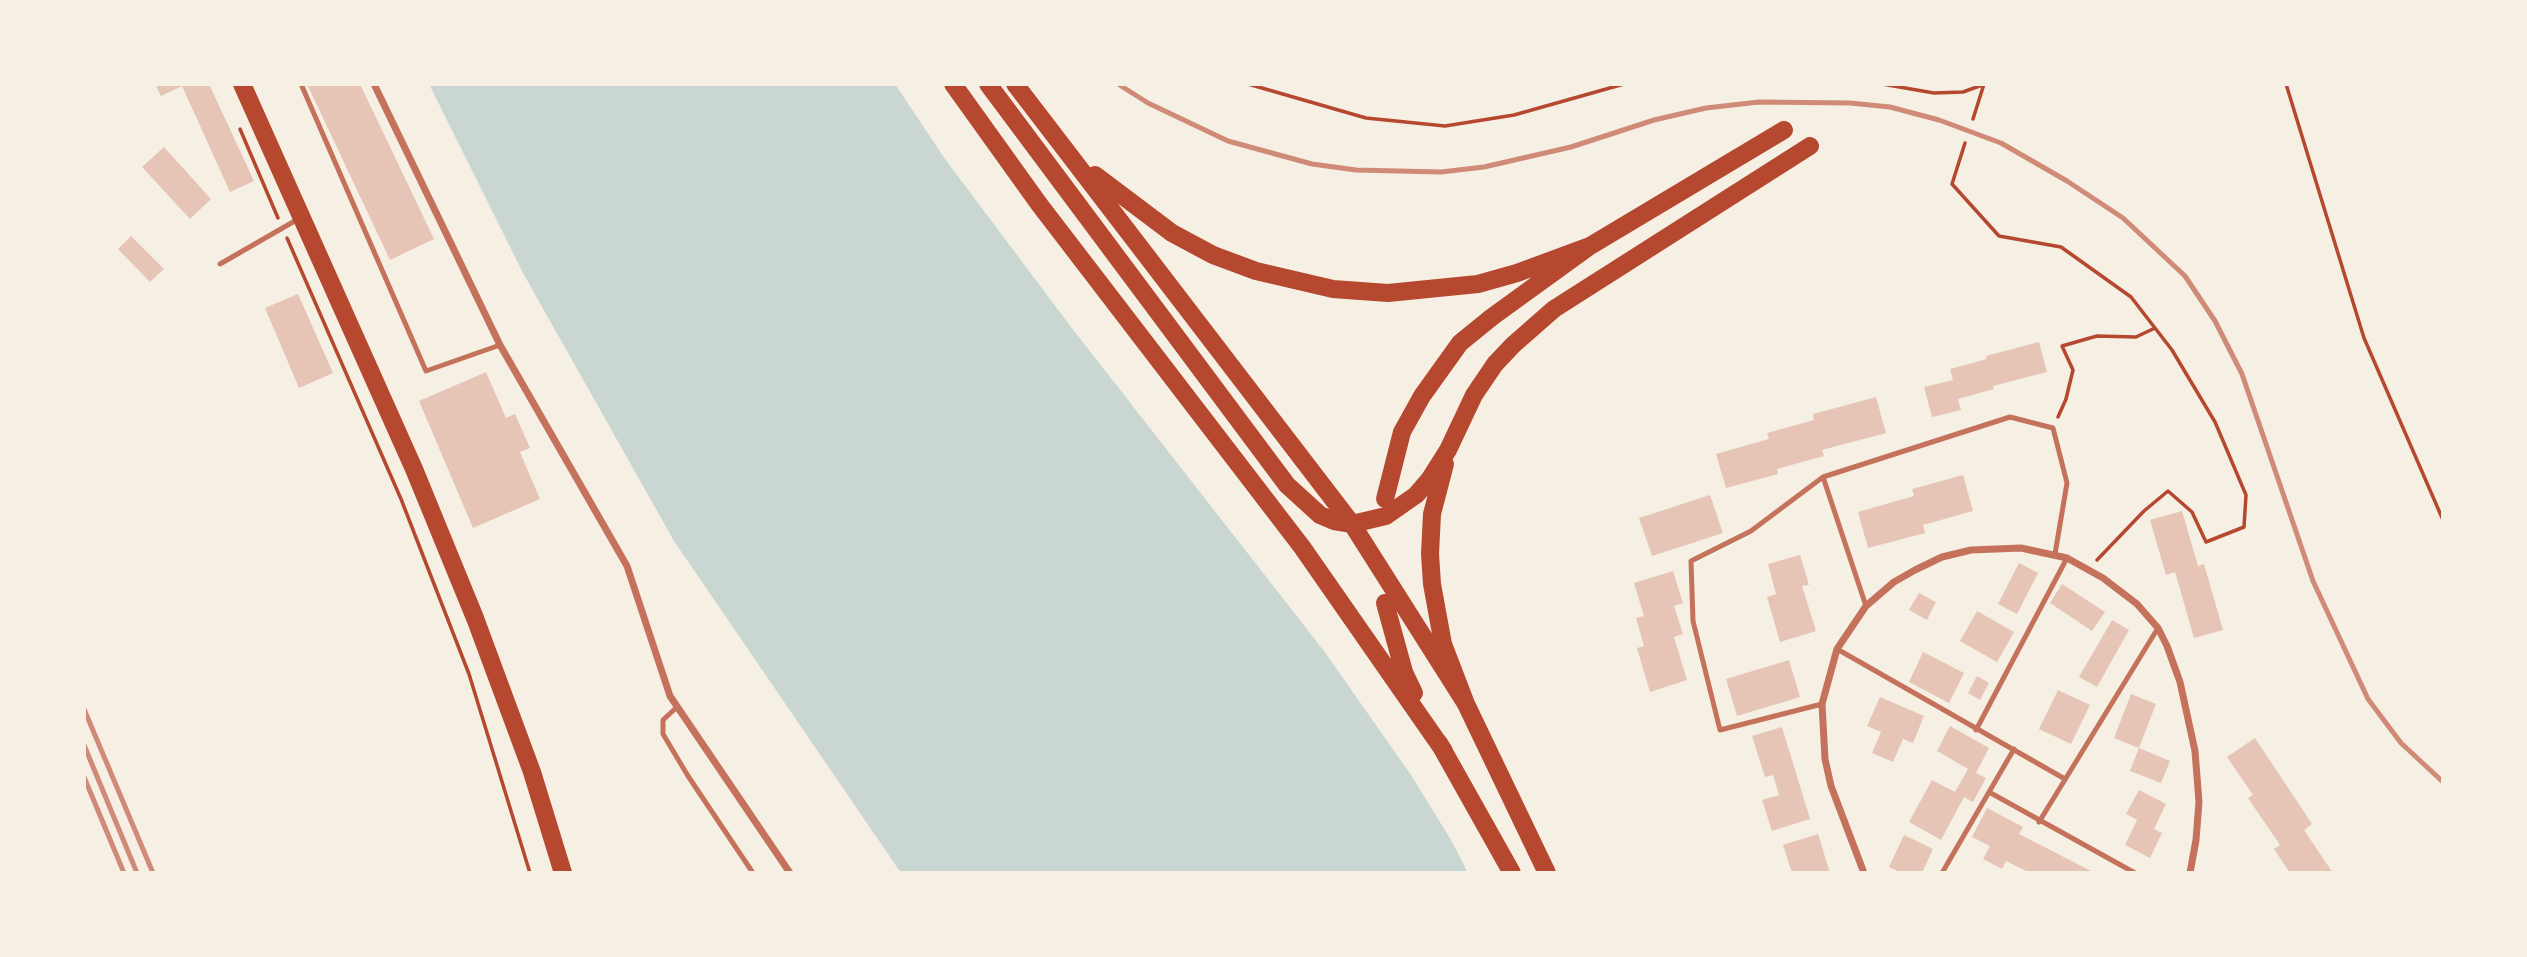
<!DOCTYPE html>
<html>
<head>
<meta charset="utf-8">
<style>
	body { margin:0 }
	#map { position:relative; width:2527px; height:957px; overflow:hidden; background:#f6efe4; font-family:"Asap Condensed",sans-serif }
	canvas { display:block }
	.frame { position:absolute; inset:0; border:86px solid #f6efe4; pointer-events:none }
</style>
</head>
<body>
<div id="map">
<canvas width="2527" height="957"></canvas>
<div class="frame"></div>
</div>
<script>
const ctx = document.querySelector('canvas').getContext('2d');
ctx.lineJoin = 'round';
function fill(path, color) { ctx.fillStyle = color; ctx.fill(path, 'evenodd'); }
const shape = rows => new Path2D(rows.map(r => 'M' + r).join(''));
function stroke(path, color, width, dash) { ctx.strokeStyle = color; ctx.lineWidth = width; ctx.lineCap = dash ? 'butt' : 'round'; ctx.setLineDash(dash || []); ctx.stroke(path); }
fill(shape([
	[429,84,895,84,945,159,1071,327,1324,651,1411,775,1451,840,1468,873,901,873,674,541,523,273]
]), '#c9d6d2');
fill(shape([
	[155,84,209,84,254,181,230,192,182,86,161,96],
	[307,84,360,84,434,239,390,260],
	[164,147,211,199,190,219,142,167],
	[131,236,164,269,150,282,118,249],
	[298,294,333,373,299,388,265,308],
	[2039,342,2047,372,1993,386,1994,389,1958,399,1961,410,1932,417,1924,387,1953,380,1950,369,1987,359,1986,356],
	[486,372,506,418,515,414,530,448,520,452,540,499,473,528,419,401],
	[1876,397,1886,433,1822,450,1824,456,1777,469,1778,474,1726,488,1716,454,1769,439,1767,433,1814,420,1813,414],
	[1963,475,1973,511,1923,525,1925,533,1868,548,1858,512,1914,496,1912,489],
	[1710,495,1723,533,1652,556,1639,518],
	[2182,511,2198,566,2204,564,2223,630,2194,638,2175,572,2166,575,2150,520],
	[1800,555,1809,585,1802,586,1816,631,1780,642,1767,597,1776,594,1768,564],
	[2019,563,2038,573,2017,614,1998,604],
	[1673,571,1683,603,1674,606,1683,634,1674,637,1687,680,1650,692,1637,648,1644,646,1636,618,1644,616,1634,583],
	[2062,584,2105,612,2092,631,2050,603],
	[1919,593,1936,602,1927,620,1909,610],
	[1977,611,2014,632,1997,662,1960,641],
	[2112,620,2129,630,2097,687,2079,677],
	[1923,652,1964,673,1949,703,1909,682],
	[1789,660,1800,697,1737,716,1726,679],
	[1977,676,1989,683,1980,700,1968,693],
	[2058,690,2090,705,2071,744,2039,729],
	[2131,694,2156,704,2139,748,2114,738],
	[1880,697,1924,716,1913,743,1903,739,1893,762,1872,753,1881,732,1867,726],
	[1950,726,1989,748,1976,773,1986,778,1973,802,1964,797,1941,840,1909,822,1932,780,1955,792,1968,769,1937,751],
	[1782,727,1810,819,1772,831,1762,800,1779,795,1773,775,1765,777,1752,736],
	[2255,738,2312,824,2304,830,2333,873,2290,873,2274,849,2280,845,2248,798,2253,795,2227,757],
	[2139,748,2170,761,2161,783,2130,771],
	[2139,790,2166,804,2154,829,2162,833,2150,858,2125,845,2137,820,2126,814],
	[1987,808,2023,827,2019,834,2095,873,2025,873,2026,871,2006,861,2002,869,1983,859,1990,846,1972,837],
	[1818,834,1830,873,1792,873,1783,845],
	[1904,835,1933,849,1922,873,1902,873,1889,867]
]), '#e6c5b7');
stroke(shape([
	[1248,84,1366,118,1445,126,1514,115,1624,84],
	[1882,84,1934,93,1963,92,1985,84],
	[2286,84,2364,338,2443,520],
	[1973,119,1984,84],
	[240,129,278,218],
	[1965,143,1952,184,1999,236,2061,247,2131,297,2172,350,2215,422,2246,495,2244,527,2206,542,2192,512,2168,491,2144,511,2097,560],
	[287,238,401,499,469,674,530,873],
	[2058,417,2066,399,2073,370,2062,346,2097,336,2136,337,2155,328]
]), '#b5482f', 3.5);
stroke(shape([
	[301,84,426,371,500,345],
	[220,264,300,218],
	[1823,477,1866,606],
	[1837,649,2065,779],
	[1822,704,1720,730,1693,621,1691,561,1751,531,1823,477,2010,417,2053,428,2067,483,2055,554],
	[677,707,663,720,663,734,688,776,753,873],
	[1976,730,2067,558],
	[1989,792,2135,873],
	[2039,822,2158,628],
	[1942,873,2014,749]
]), '#c5725c', 5);
stroke(shape([
	[374,84,500,345,627,566,670,696,790,873],
	[1864,873,1831,786,1825,759,1822,704,1837,649,1866,606,1894,582,1915,570,1942,557,1971,550,2021,548,2067,558,2103,578,2137,604,2158,628,2167,646,2180,682,2195,751,2199,802,2196,840,2190,873]
]), '#c5725c', 7);
stroke(shape([
	[242,84,414,469,475,618,532,772,563,873],
	[953,84,1039,204,1302,547,1444,751],
	[988,84,1287,485,1320,515,1334,521,1352,524,1386,516,1416,495,1429,480,1448,450,1474,395,1495,364,1513,345,1554,309,1810,146],
	[1015,84,1352,524,1466,704],
	[1095,175,1172,233,1213,255,1256,271,1333,289,1388,293,1478,284,1517,273,1590,246],
	[1445,464,1432,514,1430,554,1432,584,1443,644,1466,704,1547,873],
	[1385,499,1402,432,1422,396,1460,343,1492,317,1590,246,1784,130],
	[1385,603,1404,672,1414,693],
	[1439,743,1512,873]
]), '#b5482f', 18);
stroke(shape([
	[1118,84,1148,103,1228,141,1312,164,1356,170,1441,172,1484,167,1571,147,1654,120,1706,108,1759,102,1850,103,1890,107,1939,120,2001,143,2067,181,2123,218,2185,276,2215,321,2242,374,2313,581,2368,699,2401,743,2443,782],
	[84,709,153,873],
	[84,745,137,873],
	[84,777,124,873]
]), '#cf8b77', 5);
</script>
</body>
</html>
